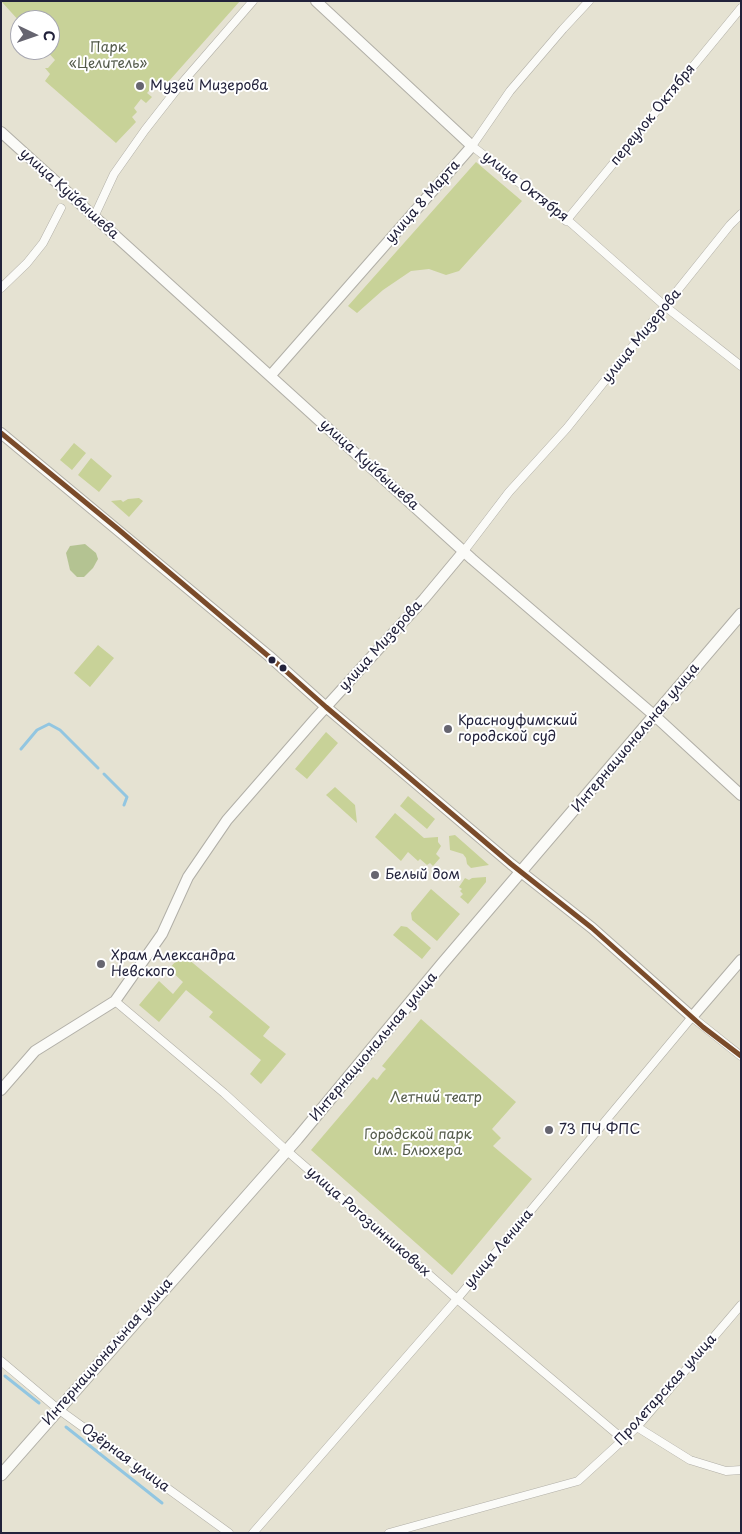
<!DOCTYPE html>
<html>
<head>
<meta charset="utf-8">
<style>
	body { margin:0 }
	#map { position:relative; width:742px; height:1534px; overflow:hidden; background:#e5e2d2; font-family:"Playpen Sans",sans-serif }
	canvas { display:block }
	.frame { position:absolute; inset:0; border:2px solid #22223b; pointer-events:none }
	.north { position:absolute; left:10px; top:10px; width:50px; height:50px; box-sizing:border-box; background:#fff; border:1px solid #a7a7b1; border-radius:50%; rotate:93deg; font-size:14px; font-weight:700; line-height:20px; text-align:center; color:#22223b }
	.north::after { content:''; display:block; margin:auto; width:18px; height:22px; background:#666570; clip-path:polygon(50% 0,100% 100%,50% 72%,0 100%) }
</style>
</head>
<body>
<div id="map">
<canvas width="742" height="1534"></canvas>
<div class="frame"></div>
<div class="north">С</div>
</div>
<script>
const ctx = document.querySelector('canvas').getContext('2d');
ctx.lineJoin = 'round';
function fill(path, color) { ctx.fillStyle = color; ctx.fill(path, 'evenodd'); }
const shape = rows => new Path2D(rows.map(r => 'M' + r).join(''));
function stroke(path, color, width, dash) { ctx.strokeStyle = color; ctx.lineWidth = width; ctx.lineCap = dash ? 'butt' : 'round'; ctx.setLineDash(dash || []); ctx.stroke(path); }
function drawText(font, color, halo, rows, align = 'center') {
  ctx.font = font + ' "Playpen Sans",sans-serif'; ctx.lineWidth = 4; ctx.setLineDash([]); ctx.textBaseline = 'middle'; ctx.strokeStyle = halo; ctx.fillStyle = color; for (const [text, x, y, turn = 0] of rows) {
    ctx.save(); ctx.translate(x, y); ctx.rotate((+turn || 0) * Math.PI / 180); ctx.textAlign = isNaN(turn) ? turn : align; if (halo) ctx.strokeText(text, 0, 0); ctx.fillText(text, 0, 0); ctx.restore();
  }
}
fill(shape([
	[1,1,240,1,169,81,167,83,161,78,147,93,152,97,146,103,141,99,134,108,137,112,132,117,136,122,116,143,45,81,50,74,45,68,48,68,55,60,46,50,50,50,50,20,20,20,20,22],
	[476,162,522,201,459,271,446,275,429,269,411,271,383,290,357,313,348,306],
	[74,443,86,453,72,470,60,460],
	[91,458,112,476,99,492,78,475],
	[139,498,143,501,129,517,111,501,121,500,123,502,128,499],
	[98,645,114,658,90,687,74,673],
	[326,732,338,743,307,779,295,769],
	[335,787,355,805,357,823,326,795],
	[408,796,435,819,427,829,400,806],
	[395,813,424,838,438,837,438,842,441,846,436,854,440,858,433,866,430,863,427,865,420,859,418,861,408,852,401,861,375,837],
	[455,835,489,865,471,868,467,864,466,858,463,854,450,850,449,836],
	[486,877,486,882,468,904,460,897,463,894,460,891,462,889,459,887,465,878,469,880,472,878],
	[431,889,460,914,437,941,412,920,411,913],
	[401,926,407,927,431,948,422,959,393,935],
	[182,954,270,1027,263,1036,286,1054,261,1084,250,1074,261,1060,209,1017,213,1012,186,990,159,1022,139,1005,159,981,173,994,183,982,169,969],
	[421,1019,516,1102,492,1129,501,1138,493,1146,532,1179,452,1275,311,1150,373,1077,377,1080,383,1072,386,1069,382,1066]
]), '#c8d298');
fill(shape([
	[85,544,96,553,98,559,93,568,84,577,77,577,70,570,66,553,70,546]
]), '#b4c392');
stroke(shape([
	[21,749,37,730,49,724,60,730,98,768],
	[104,774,127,797,124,805],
	[5,1376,39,1403],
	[66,1427,162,1503]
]), '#92c6e1', 3);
const street = shape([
	[589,1,563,29,510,91,472,146,571,223,666,307,741,366],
	[94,217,114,174,145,130,181,84,253,1],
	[566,221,741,8],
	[1,288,27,263,43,243,61,208],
	[464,551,509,492,567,428,730,225,741,214],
	[115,1001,224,1093,286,1150,457,1299,624,1440],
	[1,1361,58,1409,229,1533],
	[637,1427,690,1460,726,1471,741,1470],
	[253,1533,457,1299,692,1017,741,1056],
	[389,1533,578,1481,637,1427,741,1305]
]);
const secondary = shape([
	[1,132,472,559,655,716,741,795],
	[271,375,472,146,316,1],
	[1,433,269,656,326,707,511,864,592,928,692,1017,741,960],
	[1,1090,35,1051,115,1001,162,934,188,877,227,820,315,719,424,599,464,551]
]);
const primary = shape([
	[1,1475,297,1139,442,964,741,614]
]);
stroke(street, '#b1afa7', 9);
stroke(secondary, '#b1afa7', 12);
stroke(primary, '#b1afa7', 13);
stroke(street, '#fbfbf8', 8);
stroke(secondary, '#fbfbf8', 10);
stroke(primary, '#fbfbf8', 11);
stroke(shape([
	[1,433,118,529,280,666,326,707,511,864,592,928,703,1027,741,1056]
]), '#7a4b2a', 5);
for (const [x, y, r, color] of [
	[140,86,5,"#666570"],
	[272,660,4.5,"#22223b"],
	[283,668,4.5,"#22223b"],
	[448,729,5,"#666570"],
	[375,875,5,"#666570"],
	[101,964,5,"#666570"],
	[549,1130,5,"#666570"]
]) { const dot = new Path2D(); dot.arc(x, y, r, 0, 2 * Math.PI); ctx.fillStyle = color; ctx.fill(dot); stroke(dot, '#fff', 2); }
drawText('14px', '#545b4b', '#fff', [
	["Парк",108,48],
	["«Целитель»",108,64],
	["Летний театр",436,1098],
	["Городской парк",418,1135],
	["им. Блюхера",418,1151]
]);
drawText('14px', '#22223b', '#fff', [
	["Музей Мизерова",150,86],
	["Красноуфимский",458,721],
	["городской суд",458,737],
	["Белый дом",385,875],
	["Храм Александра",111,956],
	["Невского",111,972],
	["73 ПЧ ФПС",559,1130]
], 'left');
drawText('14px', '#22223b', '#fff', [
	["переулок Октября",653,115,-51],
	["улица Октября",525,187,38],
	["улица Куйбышева",69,194,42],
	["улица 8 Марта",423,202,-49],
	["улица Мизерова",642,336,-51],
	["улица Куйбышева",369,465,42],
	["улица Мизерова",381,646,-48],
	["Интернациональная улица",636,738,-50],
	["Интернациональная улица",374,1047,-50],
	["улица Рогозинниковых",368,1222,41],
	["улица Ленина",499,1249,-50],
	["Интернациональная улица",108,1352,-49],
	["Пролетарская улица",666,1390,-48],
	["Озёрная улица",125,1458,36]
]);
</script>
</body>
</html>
